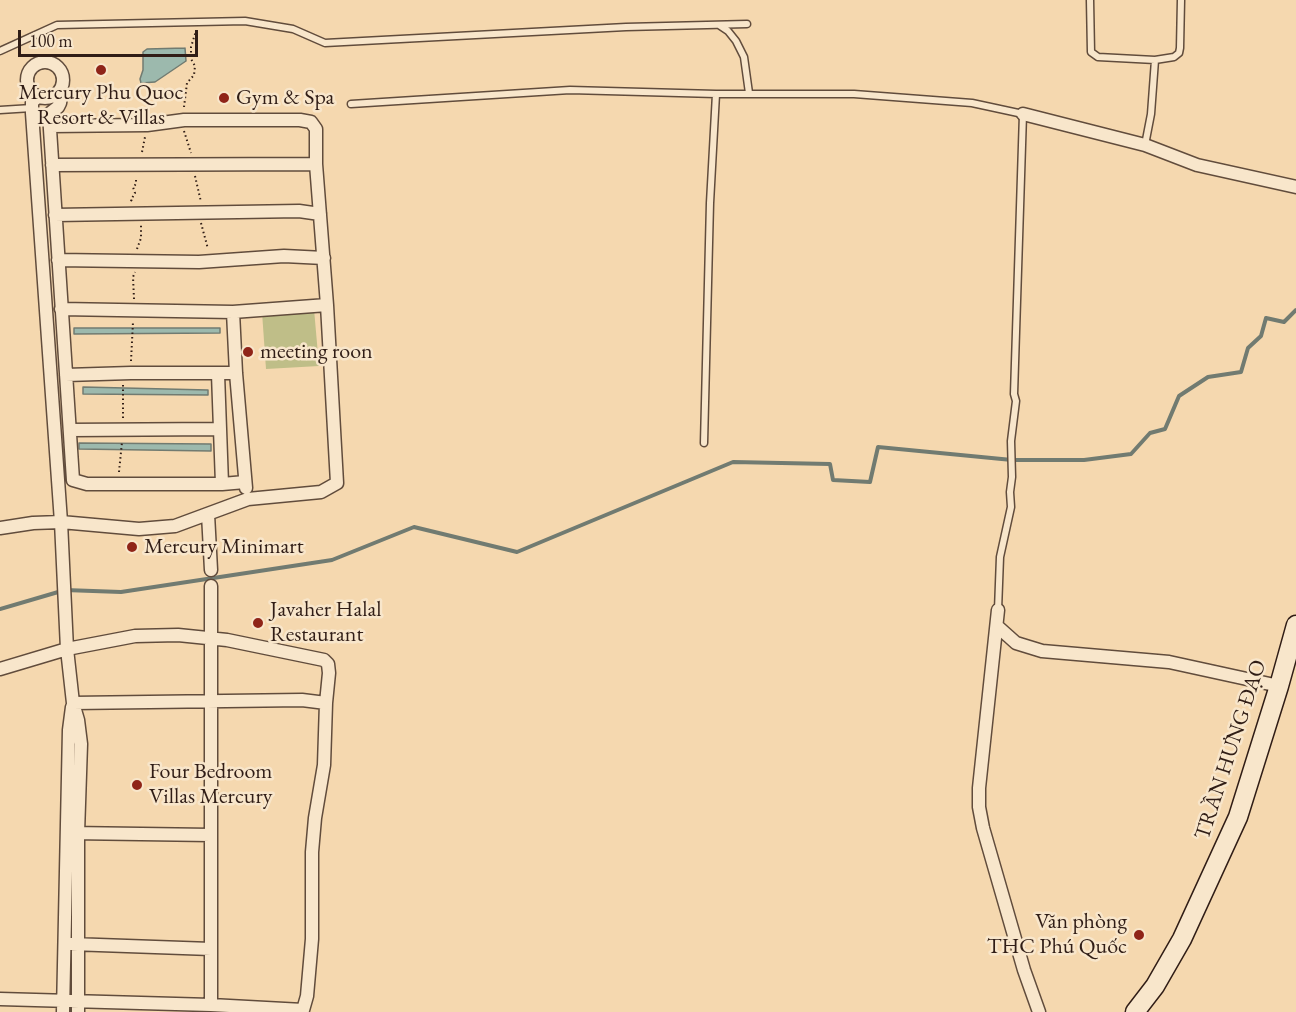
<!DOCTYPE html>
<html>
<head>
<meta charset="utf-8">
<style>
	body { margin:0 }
	#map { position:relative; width:1296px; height:1012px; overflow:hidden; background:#f5d8af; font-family:"EB Garamond",serif }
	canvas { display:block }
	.scale { position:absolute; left:18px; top:30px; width:180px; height:27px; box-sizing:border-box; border:3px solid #301d16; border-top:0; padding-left:8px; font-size:18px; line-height:21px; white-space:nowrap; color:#301d16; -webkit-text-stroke:4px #f8e6cb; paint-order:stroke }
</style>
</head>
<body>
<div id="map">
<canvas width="1296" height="1012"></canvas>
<div class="scale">100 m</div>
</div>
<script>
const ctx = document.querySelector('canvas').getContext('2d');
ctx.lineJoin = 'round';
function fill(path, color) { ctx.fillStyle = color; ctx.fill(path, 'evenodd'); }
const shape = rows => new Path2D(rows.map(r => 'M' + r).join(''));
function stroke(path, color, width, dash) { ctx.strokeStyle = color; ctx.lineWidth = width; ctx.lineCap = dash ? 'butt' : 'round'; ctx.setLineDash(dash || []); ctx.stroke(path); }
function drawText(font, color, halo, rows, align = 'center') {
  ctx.font = font + ' "EB Garamond",serif'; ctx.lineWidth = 5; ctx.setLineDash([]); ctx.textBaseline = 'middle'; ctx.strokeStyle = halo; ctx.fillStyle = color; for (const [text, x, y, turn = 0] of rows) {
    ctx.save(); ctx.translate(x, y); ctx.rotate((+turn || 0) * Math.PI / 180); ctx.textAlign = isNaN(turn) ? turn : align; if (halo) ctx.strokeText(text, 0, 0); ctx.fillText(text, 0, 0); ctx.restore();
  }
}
fill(shape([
	[314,309,319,366,266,369,262,312]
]), '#bfbe88');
const water = shape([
	[185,48,186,61,155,82,141,83,140,79,143,70,143,52,147,49,185,48],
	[74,328,220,328,220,333,74,334,74,328],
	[83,387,208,390,208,395,83,394,83,387],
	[79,443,211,444,211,451,79,449,79,443]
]);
fill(water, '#9cb9ad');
stroke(water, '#717b71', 1.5);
stroke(shape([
	[0,609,65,590,121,592,332,560,414,527,517,552,733,462,830,464,833,480,870,482,878,447,1012,460,1084,460,1131,454,1150,433,1165,429,1179,396,1208,377,1241,372,1248,348,1261,336,1266,318,1284,322,1296,310]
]), '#717b71', 4);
const lane = shape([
	[1090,0,1091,52,1098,57,1155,60],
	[719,25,728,31,736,41,744,57,749,93],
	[0,51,57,25,245,21,293,29,325,43,626,27,747,24],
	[351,104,570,90,716,94,854,94,972,103,1023,114,1014,394,1016,401,1011,441,1012,477,1010,492,1011,507,1000,557,998,610],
	[0,110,32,108],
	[1145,145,1151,114,1155,60,1174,57,1179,53,1180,48,1181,0],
	[704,443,710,203,716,94]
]);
const street = shape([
	'27 80a18 18 0 1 1 36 0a18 18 0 1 1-36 0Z',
	[58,93,61,97,60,103,58,107,49,114,73,480,87,484,222,484,245,482],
	[38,97,32,102,32,113,61,522,67,649,73,703,78,720,81,744,78,833,78,1012],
	[1023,114,1145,145,1197,165,1296,187],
	[52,165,316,164],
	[55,215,299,211,320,214],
	[58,260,199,262,284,256,324,258],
	[61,309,233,312,327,305],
	[233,312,236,373,246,488],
	[218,374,222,484],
	[66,375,131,373,236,373],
	[70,430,220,429],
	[208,514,211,570],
	[0,528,33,523,61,522,139,529,175,526,248,499,321,492,337,483,327,305,316,164,316,129,311,122,300,120,184,120,147,125,50,126],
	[998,610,979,788,979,807,983,828,1024,970,1039,1012],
	[997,626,1016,643,1042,651,1169,662,1279,686],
	[0,669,67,649,135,636,178,635,227,640,324,660,328,664,329,673,326,703],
	[71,833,211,835],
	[71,944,211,949],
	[0,999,211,1005,303,1010,307,996,312,939,312,852,315,818,324,765,326,703,302,700,73,703],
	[211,1005,211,586],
	[63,1012,69,730,72,707]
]);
const secondary = shape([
	[1135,1012,1155,986,1182,939,1238,817,1279,686,1296,625]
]);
stroke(lane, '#614c3c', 9);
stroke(street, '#614c3c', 15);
stroke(secondary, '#301d16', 21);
stroke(shape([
	[184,107,187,83,194,75,195,66,191,59,191,47,196,31],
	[184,131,191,153],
	[142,152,145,137],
	[195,176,201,202],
	[132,201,131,200,135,193,133,187,136,184,136,177],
	[201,223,208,249],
	[137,249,141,238,141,225],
	[134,299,133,277,135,272],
	[131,361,133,322],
	[123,418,123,385],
	[119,472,122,442]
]), '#301d16', 2, [1.5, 3]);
stroke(lane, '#f8e6cb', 6);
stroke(street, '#f8e6cb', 12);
stroke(secondary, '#f8e6cb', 18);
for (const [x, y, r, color] of [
	[101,70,6,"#8f2418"],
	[224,98,6,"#8f2418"],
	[248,352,6,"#8f2418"],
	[132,547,6,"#8f2418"],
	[258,623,6,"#8f2418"],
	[137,785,6,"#8f2418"],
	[1139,935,6,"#8f2418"]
]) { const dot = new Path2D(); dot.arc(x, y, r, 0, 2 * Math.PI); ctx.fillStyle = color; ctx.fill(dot); stroke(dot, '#f8e6cb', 2); }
drawText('22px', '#301d16', '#f8e6cb', [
	["Mercury Phu Quoc",101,93,"center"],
	["Resort & Villas",101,118,"center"],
	["Gym & Spa",236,98],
	["meeting roon",260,352],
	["Mercury Minimart",144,547],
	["Javaher Halal",270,610],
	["Restaurant",270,635],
	["Four Bedroom",149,772],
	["Villas Mercury",149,797],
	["Văn phòng",1127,922,"right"],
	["THC Phú Quốc",1127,947,"right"]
], 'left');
drawText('22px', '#301d16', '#f8e6cb', [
	["TRẦN HƯNG ĐẠO",1231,750,-72]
]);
</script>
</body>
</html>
